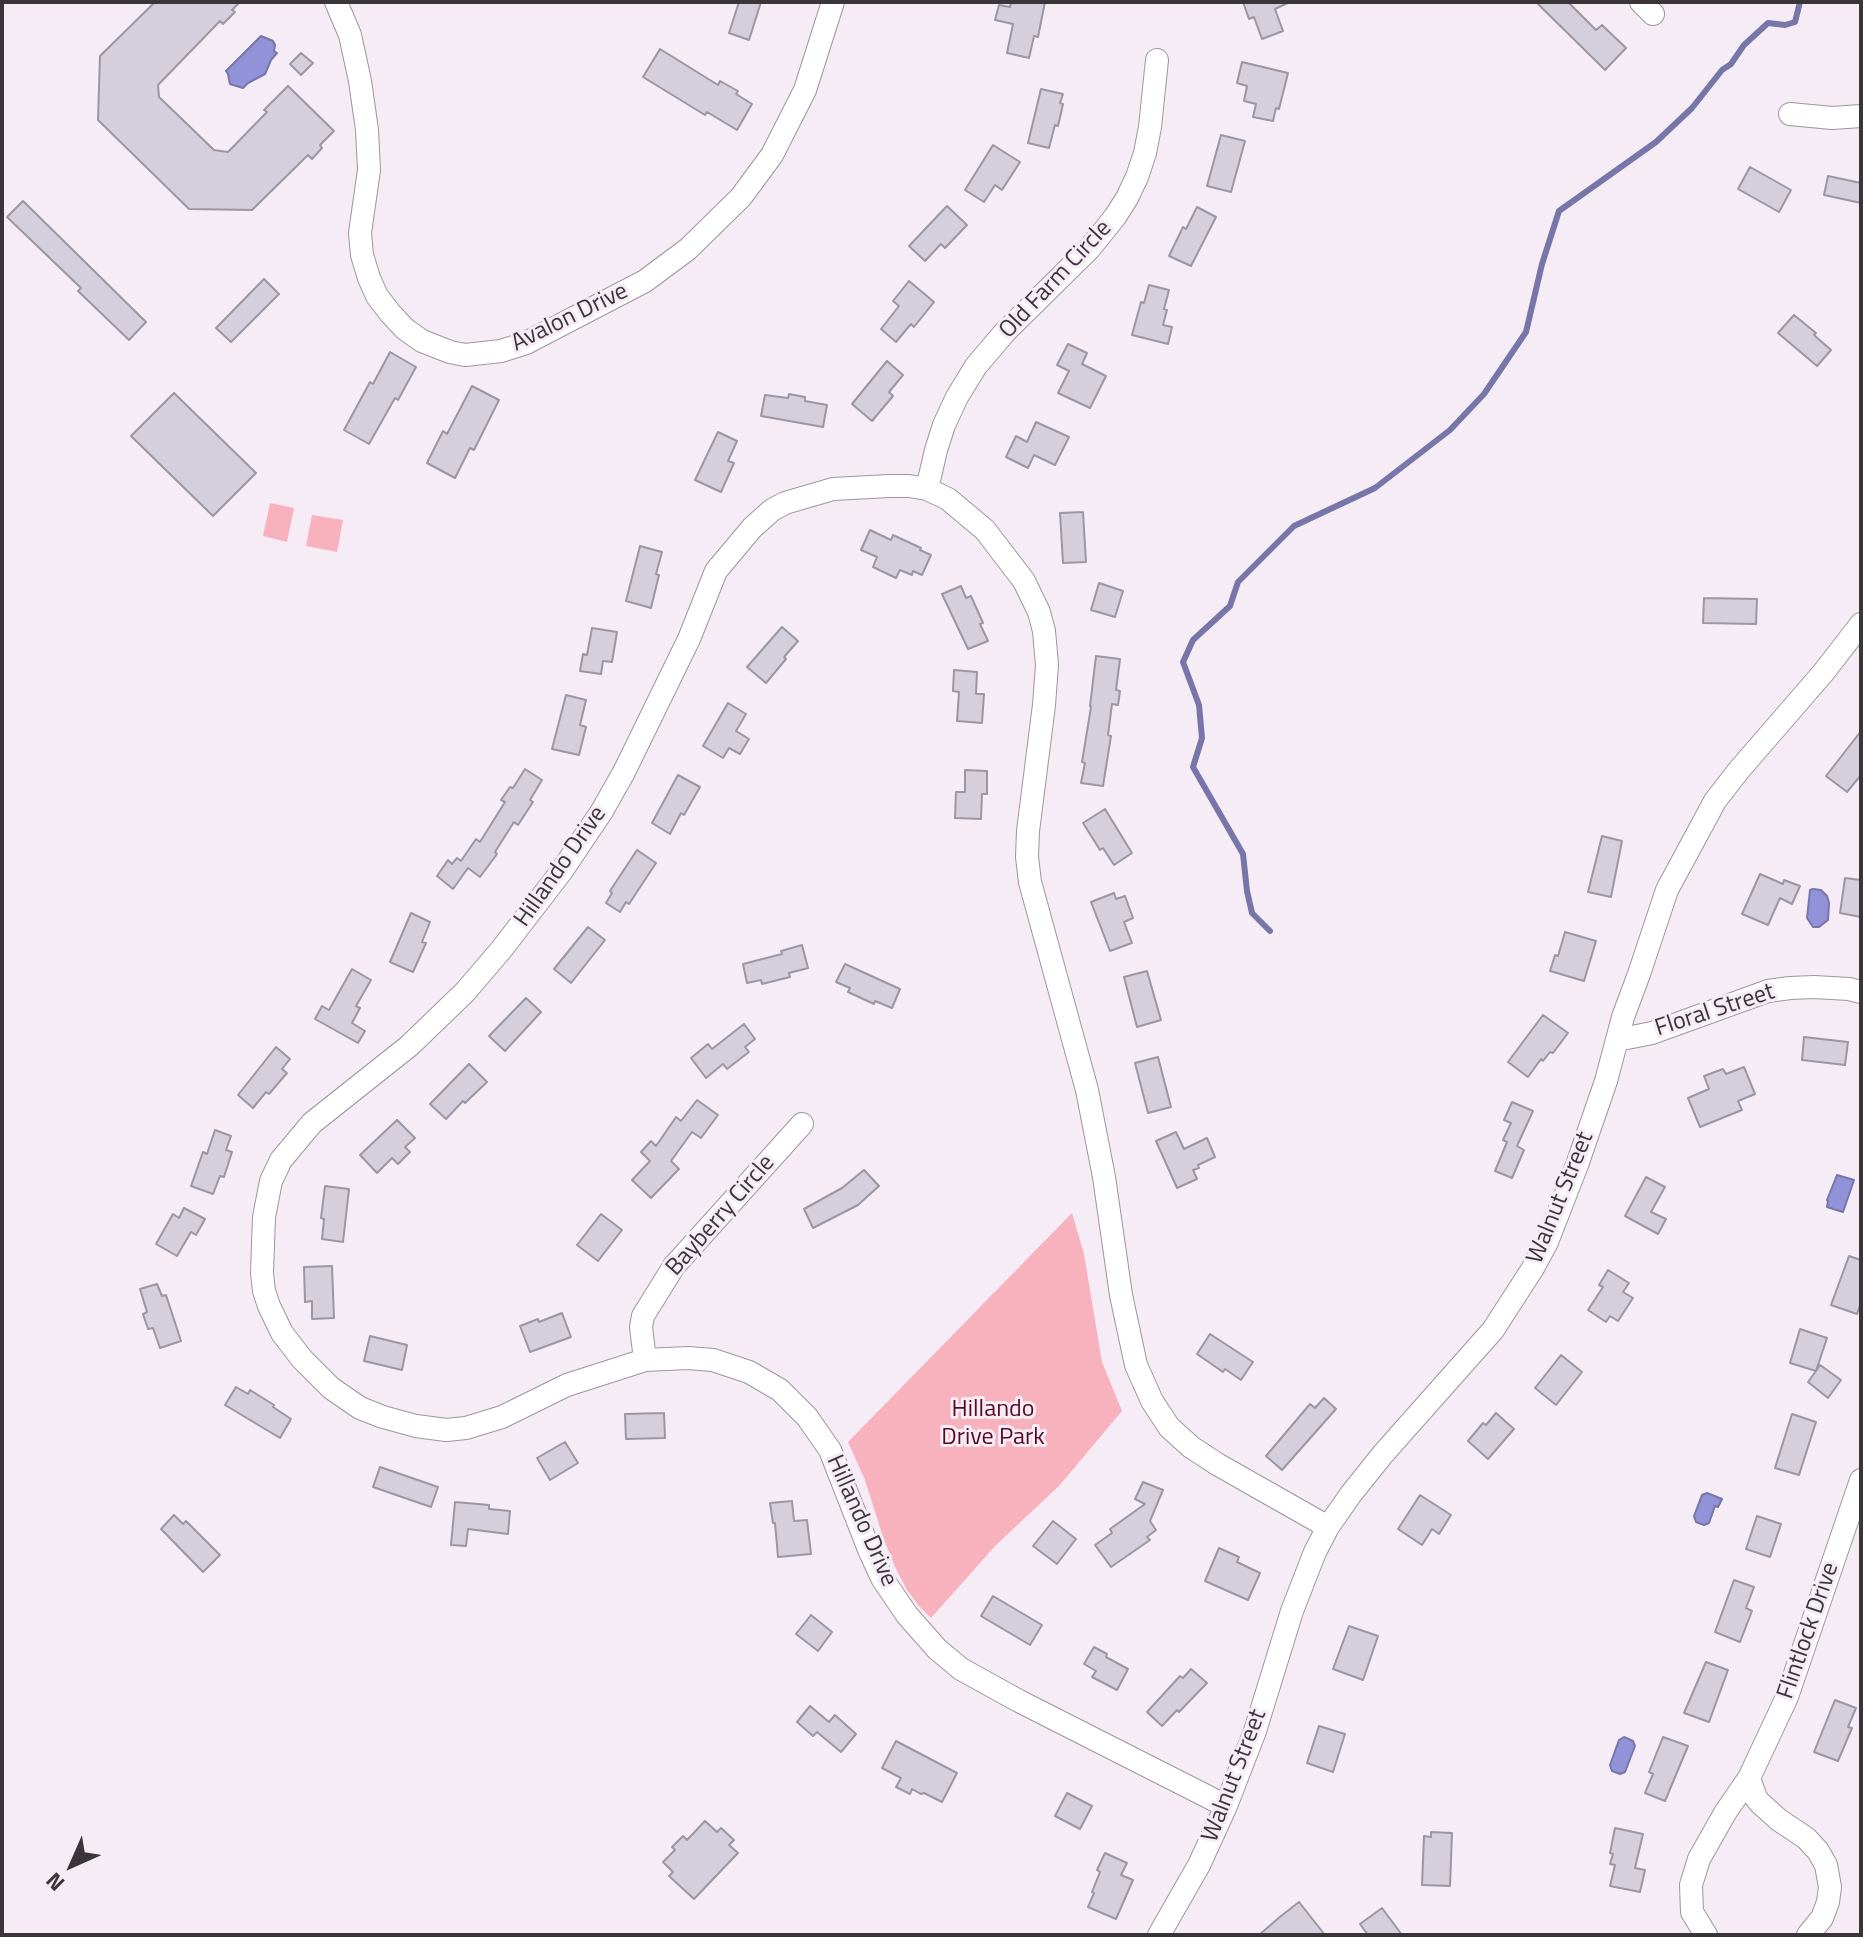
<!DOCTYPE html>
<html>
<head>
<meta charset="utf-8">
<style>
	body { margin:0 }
	#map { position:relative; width:1863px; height:1937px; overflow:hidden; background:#f6ecf6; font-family:"Titillium Web",sans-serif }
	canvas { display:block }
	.frame { position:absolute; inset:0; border:4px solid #393539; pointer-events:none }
	.north { position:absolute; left:32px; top:1825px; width:80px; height:80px; -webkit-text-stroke:6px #f6ecf6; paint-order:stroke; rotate:225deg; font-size:22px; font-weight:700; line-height:32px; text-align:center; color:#393539 }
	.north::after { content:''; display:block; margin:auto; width:28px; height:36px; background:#393539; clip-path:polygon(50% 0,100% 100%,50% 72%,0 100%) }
</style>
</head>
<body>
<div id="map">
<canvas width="1863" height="1937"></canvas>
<div class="frame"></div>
<div class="north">N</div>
</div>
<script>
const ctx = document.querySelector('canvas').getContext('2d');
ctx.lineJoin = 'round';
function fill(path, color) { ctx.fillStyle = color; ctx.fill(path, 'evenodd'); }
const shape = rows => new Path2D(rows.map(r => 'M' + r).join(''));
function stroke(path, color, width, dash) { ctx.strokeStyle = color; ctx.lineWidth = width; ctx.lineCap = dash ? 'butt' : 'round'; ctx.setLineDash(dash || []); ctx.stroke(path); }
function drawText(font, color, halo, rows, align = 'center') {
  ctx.font = font + ' "Titillium Web",sans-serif'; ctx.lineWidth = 6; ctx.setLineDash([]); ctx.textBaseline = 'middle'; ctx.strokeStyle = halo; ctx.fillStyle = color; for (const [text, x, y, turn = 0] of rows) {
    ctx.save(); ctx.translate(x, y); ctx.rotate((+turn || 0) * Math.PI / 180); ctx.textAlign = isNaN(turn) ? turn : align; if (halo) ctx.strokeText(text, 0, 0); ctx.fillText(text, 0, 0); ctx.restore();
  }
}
fill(shape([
	[270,503,294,508,287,542,263,536],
	[312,515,343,520,337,552,306,546],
	[1072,1213,1084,1254,1102,1362,1122,1411,1059,1486,996,1545,931,1618,919,1606,907,1590,895,1567,883,1537,865,1480,848,1442]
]), '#f7b2bd');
const water = shape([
	[261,36,273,41,275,45,274,51,277,53,271,60,265,74,248,83,243,88,230,84,228,74,226,71,261,36],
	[1813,889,1821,890,1827,896,1829,903,1828,920,1819,927,1813,927,1807,918,1810,890,1813,889],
	[1837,1175,1854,1180,1843,1212,1827,1207,1828,1201,1827,1200,1837,1175],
	[1707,1493,1722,1499,1718,1507,1715,1506,1709,1523,1704,1525,1696,1522,1694,1516,1702,1495,1707,1493],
	[1624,1737,1633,1741,1635,1746,1625,1772,1620,1774,1612,1771,1610,1765,1619,1740,1624,1737]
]);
fill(water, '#9292d8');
stroke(water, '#7776a8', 2);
stroke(shape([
	[1270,931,1252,913,1247,891,1243,854,1193,767,1202,738,1199,705,1183,662,1193,640,1230,606,1238,582,1294,526,1375,488,1450,430,1484,394,1526,332,1542,264,1559,211,1656,142,1692,108,1722,70,1731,64,1744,45,1768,23,1785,25,1795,22,1800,2]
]), '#7776a8', 6);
const building = shape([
	[155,2,240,2,232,10,235,12,223,24,220,21,158,85,159,97,214,150,228,152,267,112,264,110,288,86,334,131,320,145,322,148,312,159,308,155,252,210,189,209,98,120,100,56,155,2],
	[739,2,761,2,749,40,729,33,739,2],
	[1011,2,1045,2,1038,37,1034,36,1029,58,1007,53,1013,24,995,20,999,5,1010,7,1011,2],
	[1243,2,1290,2,1275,9,1283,31,1262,39,1254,17,1249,19,1243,2],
	[1536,2,1568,2,1596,30,1602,25,1626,48,1605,70,1536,2],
	[660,49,718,85,720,81,738,91,736,94,752,104,737,130,707,112,705,115,643,77,660,49],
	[301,53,313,63,301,75,290,64,301,53],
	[1242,62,1288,73,1279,109,1276,108,1273,121,1253,117,1256,104,1244,101,1247,86,1237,83,1242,62],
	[1041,89,1063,94,1060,103,1063,104,1058,126,1055,125,1049,148,1028,143,1041,89],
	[1221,135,1245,141,1231,192,1207,186,1221,135],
	[993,145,1020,162,1002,190,995,185,984,202,965,190,993,145],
	[1750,167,1791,190,1779,212,1738,189,1750,167],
	[1828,176,1861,183,1861,203,1824,195,1828,176],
	[23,201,146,322,129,340,78,291,81,288,7,217,23,201],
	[947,206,967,225,945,248,941,244,925,261,909,246,947,206],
	[1197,207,1216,217,1191,266,1169,256,1183,227,1186,229,1197,207],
	[264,279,279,294,231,342,216,328,264,279],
	[909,281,934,302,914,327,911,324,896,342,881,329,899,306,893,301,909,281],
	[1149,285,1169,290,1164,309,1167,310,1163,325,1172,327,1168,344,1132,335,1141,302,1144,303,1149,285],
	[1794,315,1816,333,1814,335,1831,350,1817,366,1778,333,1794,315],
	[1068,344,1087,353,1082,364,1106,376,1090,408,1058,393,1069,371,1057,365,1068,344],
	[390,352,416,367,398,400,395,398,369,444,344,430,370,382,373,384,390,352],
	[887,361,903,375,889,392,893,396,872,421,852,404,887,361],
	[472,386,499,400,474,450,470,448,455,478,427,463,443,431,447,434,472,386],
	[174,393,256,473,213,516,131,436,174,393],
	[789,394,805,397,805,401,827,405,823,427,761,416,765,395,788,398,789,394],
	[1036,422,1069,437,1055,465,1034,455,1028,468,1006,457,1016,436,1027,442,1036,422],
	[718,432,737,441,728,461,734,463,721,492,695,480,718,432],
	[1083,512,1086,562,1063,563,1060,513,1083,512],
	[870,530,891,540,893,535,921,548,920,550,931,555,922,575,913,571,912,575,900,570,896,578,873,567,877,557,861,550,870,530],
	[640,546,662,552,656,574,659,575,651,608,626,601,640,546],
	[1099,583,1123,591,1115,617,1091,610,1099,583],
	[961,586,966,598,971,596,983,623,980,624,988,641,968,649,942,594,961,586],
	[1704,598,1757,599,1756,624,1703,623,1704,598],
	[782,627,798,641,784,657,786,659,766,683,747,667,782,627],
	[592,628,617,632,612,662,603,661,601,674,580,671,583,654,587,655,592,628],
	[1096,656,1120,659,1116,690,1120,691,1118,705,1112,704,1108,735,1111,736,1103,786,1081,783,1085,763,1082,762,1091,707,1090,706,1096,656],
	[954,670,977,672,976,694,984,694,982,723,957,721,959,692,953,691,954,670],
	[566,695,586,700,580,725,586,727,579,755,552,749,566,695],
	[728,703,746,714,736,731,749,739,740,754,729,748,723,758,703,746,728,703],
	[1861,731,1861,775,1847,792,1826,776,1861,731],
	[525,769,542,780,530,800,533,802,518,825,514,822,495,852,497,854,480,877,468,868,453,889,437,876,448,860,452,864,457,858,461,861,476,839,480,842,505,802,501,800,510,787,513,788,525,769],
	[965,770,987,771,987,794,982,794,981,819,955,818,956,792,965,792,965,770],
	[678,775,700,787,684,815,681,813,670,834,652,823,678,775],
	[1105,809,1132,853,1114,865,1103,848,1100,850,1083,823,1105,809],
	[1602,836,1622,841,1611,897,1588,892,1602,836],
	[637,850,656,863,629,904,626,902,620,912,606,903,612,893,610,891,637,850],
	[1760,874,1783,884,1784,880,1800,886,1792,904,1780,898,1768,925,1742,914,1760,874],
	[1845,878,1861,880,1861,917,1840,913,1845,878],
	[1114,893,1116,899,1125,896,1133,918,1124,922,1132,943,1110,951,1091,902,1114,893],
	[411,913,430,922,422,942,426,943,413,972,390,962,411,913],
	[588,927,605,940,571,983,554,969,588,927],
	[1565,932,1596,941,1584,981,1550,971,1555,955,1558,956,1565,932],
	[802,945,808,968,789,973,790,977,762,984,761,980,747,983,743,964,782,954,781,951,802,945],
	[845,964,900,989,892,1008,875,1001,874,1004,848,992,850,988,836,982,845,964],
	[352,969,371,980,356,1006,360,1008,352,1023,365,1031,358,1043,315,1019,322,1006,329,1010,352,969],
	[1147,971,1161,1020,1137,1027,1124,977,1147,971],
	[526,998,541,1012,505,1051,489,1036,526,998],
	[1543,1015,1568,1033,1553,1053,1550,1052,1543,1061,1541,1059,1528,1077,1508,1062,1543,1015],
	[744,1024,755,1039,745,1047,749,1052,727,1069,723,1064,706,1078,691,1058,708,1044,712,1049,744,1024],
	[1804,1037,1848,1042,1845,1065,1802,1060,1804,1037],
	[276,1047,290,1059,282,1069,287,1073,269,1094,266,1092,253,1108,238,1095,276,1047],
	[1158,1057,1171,1107,1148,1113,1135,1063,1158,1057],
	[469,1064,487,1082,465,1103,463,1101,446,1119,430,1104,469,1064],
	[1744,1067,1755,1094,1738,1101,1742,1110,1700,1127,1688,1098,1709,1089,1704,1076,1723,1069,1726,1074,1744,1067],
	[697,1100,718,1115,701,1138,692,1132,671,1161,679,1169,651,1198,632,1180,650,1161,641,1152,651,1141,656,1146,676,1117,681,1121,697,1100],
	[1512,1102,1533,1111,1517,1146,1524,1150,1512,1178,1495,1171,1507,1142,1503,1140,1511,1123,1504,1120,1512,1102],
	[397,1120,415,1138,405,1147,410,1152,398,1164,392,1158,377,1173,360,1155,397,1120],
	[215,1130,231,1136,226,1150,232,1152,224,1177,220,1176,213,1194,191,1186,203,1152,207,1154,215,1130],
	[1176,1132,1184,1149,1207,1138,1215,1157,1198,1165,1199,1168,1193,1170,1197,1179,1177,1188,1156,1141,1176,1132],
	[864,1170,879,1186,858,1205,813,1228,804,1209,842,1188,864,1170],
	[1646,1177,1665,1187,1651,1212,1666,1219,1658,1234,1625,1216,1646,1177],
	[325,1186,349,1189,343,1242,322,1239,324,1219,321,1218,325,1186],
	[184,1208,205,1219,196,1235,191,1232,177,1256,156,1244,173,1214,179,1218,184,1208],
	[601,1214,622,1230,598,1261,577,1245,601,1214],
	[1849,1256,1861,1260,1861,1302,1857,1314,1831,1305,1849,1256],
	[332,1266,334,1318,312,1319,312,1301,305,1302,304,1267,332,1266],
	[1608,1270,1629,1283,1623,1292,1633,1298,1618,1321,1610,1316,1606,1322,1588,1310,1603,1287,1599,1285,1608,1270],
	[157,1284,162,1296,166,1295,181,1341,160,1348,153,1328,148,1329,143,1314,147,1312,140,1289,157,1284],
	[562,1313,571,1337,530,1352,520,1326,538,1319,539,1322,562,1313],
	[1800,1329,1827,1338,1816,1371,1820,1365,1841,1380,1828,1398,1808,1382,1816,1371,1790,1363,1800,1329],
	[1210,1334,1253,1362,1241,1380,1225,1369,1223,1372,1197,1354,1210,1334],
	[370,1336,407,1345,402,1370,364,1361,370,1336],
	[1561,1355,1582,1372,1556,1405,1535,1388,1561,1355],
	[236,1387,248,1394,250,1390,274,1405,273,1407,291,1419,280,1438,225,1405,236,1387],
	[1324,1398,1336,1409,1282,1470,1266,1456,1310,1404,1315,1408,1324,1398],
	[664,1413,665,1438,626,1439,625,1414,664,1413],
	[1496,1413,1514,1429,1488,1459,1468,1441,1483,1423,1486,1425,1496,1413],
	[1792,1414,1816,1422,1799,1475,1775,1468,1792,1414],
	[565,1442,578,1463,550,1480,537,1458,565,1442],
	[380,1467,438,1487,431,1507,373,1487,380,1467],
	[1143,1482,1163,1490,1150,1521,1156,1530,1147,1537,1150,1540,1111,1567,1095,1545,1112,1533,1110,1529,1145,1504,1135,1499,1143,1482],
	[1420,1495,1451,1515,1439,1534,1432,1529,1422,1545,1398,1529,1420,1495],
	[792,1501,794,1521,807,1520,811,1554,778,1557,775,1523,773,1523,770,1503,792,1501],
	[455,1502,489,1505,489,1509,510,1511,508,1534,468,1529,466,1546,451,1545,455,1502],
	[174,1515,183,1524,186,1521,220,1555,203,1572,161,1529,174,1515],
	[1757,1516,1781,1524,1770,1557,1746,1549,1757,1516],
	[1053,1521,1076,1539,1057,1564,1033,1546,1053,1521],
	[1219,1548,1239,1557,1237,1562,1260,1573,1248,1600,1205,1581,1219,1548],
	[1734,1580,1754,1587,1746,1608,1752,1611,1740,1642,1715,1632,1734,1580],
	[993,1596,1042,1625,1030,1645,981,1616,993,1596],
	[811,1615,832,1632,818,1651,796,1634,811,1615],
	[1349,1626,1378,1636,1363,1680,1333,1669,1349,1626],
	[1094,1647,1107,1654,1106,1657,1128,1669,1117,1690,1092,1677,1096,1671,1084,1664,1094,1647],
	[1706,1662,1728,1670,1709,1722,1684,1713,1706,1662],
	[1191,1669,1207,1683,1179,1712,1177,1710,1162,1726,1147,1712,1180,1676,1183,1678,1191,1669],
	[1835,1700,1856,1708,1848,1727,1852,1728,1838,1761,1814,1752,1835,1700],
	[810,1706,829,1722,835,1715,856,1734,841,1752,817,1732,813,1736,797,1722,810,1706],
	[1319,1726,1345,1734,1333,1772,1307,1763,1319,1726],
	[1663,1737,1688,1746,1665,1801,1645,1793,1653,1774,1649,1772,1663,1737],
	[896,1741,957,1773,942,1802,924,1793,921,1794,912,1789,910,1794,896,1787,901,1778,882,1768,896,1741],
	[1067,1793,1092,1806,1080,1829,1055,1816,1067,1793],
	[705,1821,717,1832,721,1828,734,1840,729,1845,738,1853,694,1899,669,1876,673,1872,663,1862,675,1850,672,1847,683,1836,687,1840,705,1821],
	[1615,1828,1643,1834,1635,1868,1645,1870,1640,1892,1610,1886,1615,1865,1610,1864,1613,1854,1610,1853,1615,1828],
	[1431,1832,1452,1833,1450,1886,1422,1885,1424,1836,1431,1837,1431,1832],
	[1105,1853,1127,1863,1121,1875,1133,1880,1116,1919,1088,1907,1094,1893,1092,1892,1100,1872,1097,1870,1105,1853],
	[1299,1902,1325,1935,1259,1935,1281,1916,1299,1902],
	[1382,1908,1402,1935,1368,1935,1360,1924,1382,1908]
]);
fill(building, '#d4cfdb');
stroke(building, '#9b96a1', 2);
const minor = shape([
	[336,2,350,35,360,81,367,130,369,170,360,233,362,255,369,278,377,296,390,313,405,329,422,341,450,352,465,355,501,351,526,343,645,281,688,249,741,197,772,155,805,90,833,2],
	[1641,2,1653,14],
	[1790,114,1832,118,1861,116],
	[927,489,936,450,944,425,957,397,976,366,1005,332,1089,249,1115,217,1127,198,1137,177,1145,153,1150,127,1157,60],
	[1617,1040,1652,1033,1768,991,1790,988,1814,987,1849,989,1861,992],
	[645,1360,641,1327,643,1316,674,1266,802,1124],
	[1749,1778,1756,1798,1760,1803,1779,1820,1806,1838,1818,1851,1826,1865,1830,1887,1828,1902,1822,1918,1808,1935],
	[1226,1806,1019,1701,961,1669,937,1649,907,1615,882,1578,870,1552,830,1450,807,1417,780,1390,749,1372,713,1360,688,1358,645,1360,567,1385,502,1417,466,1428,446,1430,416,1426,383,1417,360,1408,331,1388,302,1359,282,1333,269,1306,264,1291,262,1273,264,1217,271,1181,281,1160,312,1123,409,1046,465,992,501,950,561,872,602,811,624,772,689,639,716,571,752,528,772,510,785,503,833,489,889,486,909,486,927,489,948,499,985,530,1024,581,1039,612,1044,631,1047,665,1044,705,1028,831,1027,857,1030,882,1087,1090,1104,1177,1121,1295,1136,1365,1152,1401,1169,1427,1191,1447,1217,1464,1328,1527],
	[1159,1935,1199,1865,1226,1806,1255,1731,1292,1611,1315,1552,1328,1527,1351,1494,1383,1454,1493,1330,1533,1268,1547,1242,1577,1165,1606,1081,1623,1017,1639,974,1667,890,1715,801,1739,770,1823,673,1861,624],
	[1706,1935,1692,1912,1691,1885,1699,1859,1725,1813,1749,1778,1787,1697,1861,1480]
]);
stroke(minor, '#9e959e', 24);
stroke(minor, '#fff', 22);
drawText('24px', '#393539', '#f6ecf6', [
	["Old Farm Circle",1056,280,-47],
	["Avalon Drive",570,318,-26],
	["Hillando Drive",561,867,-55],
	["Floral Street",1715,1011,-18],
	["Walnut Street",1561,1198,-68],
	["Bayberry Circle",721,1216,-49],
	["Hillando Drive",861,1521,66],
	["Flintlock Drive",1809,1631,-71],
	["Walnut Street",1235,1776,-69]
]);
drawText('24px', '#560b23', '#f6ecf6', [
	["Hillando",993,1410],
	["Drive Park",993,1438]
]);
</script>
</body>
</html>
